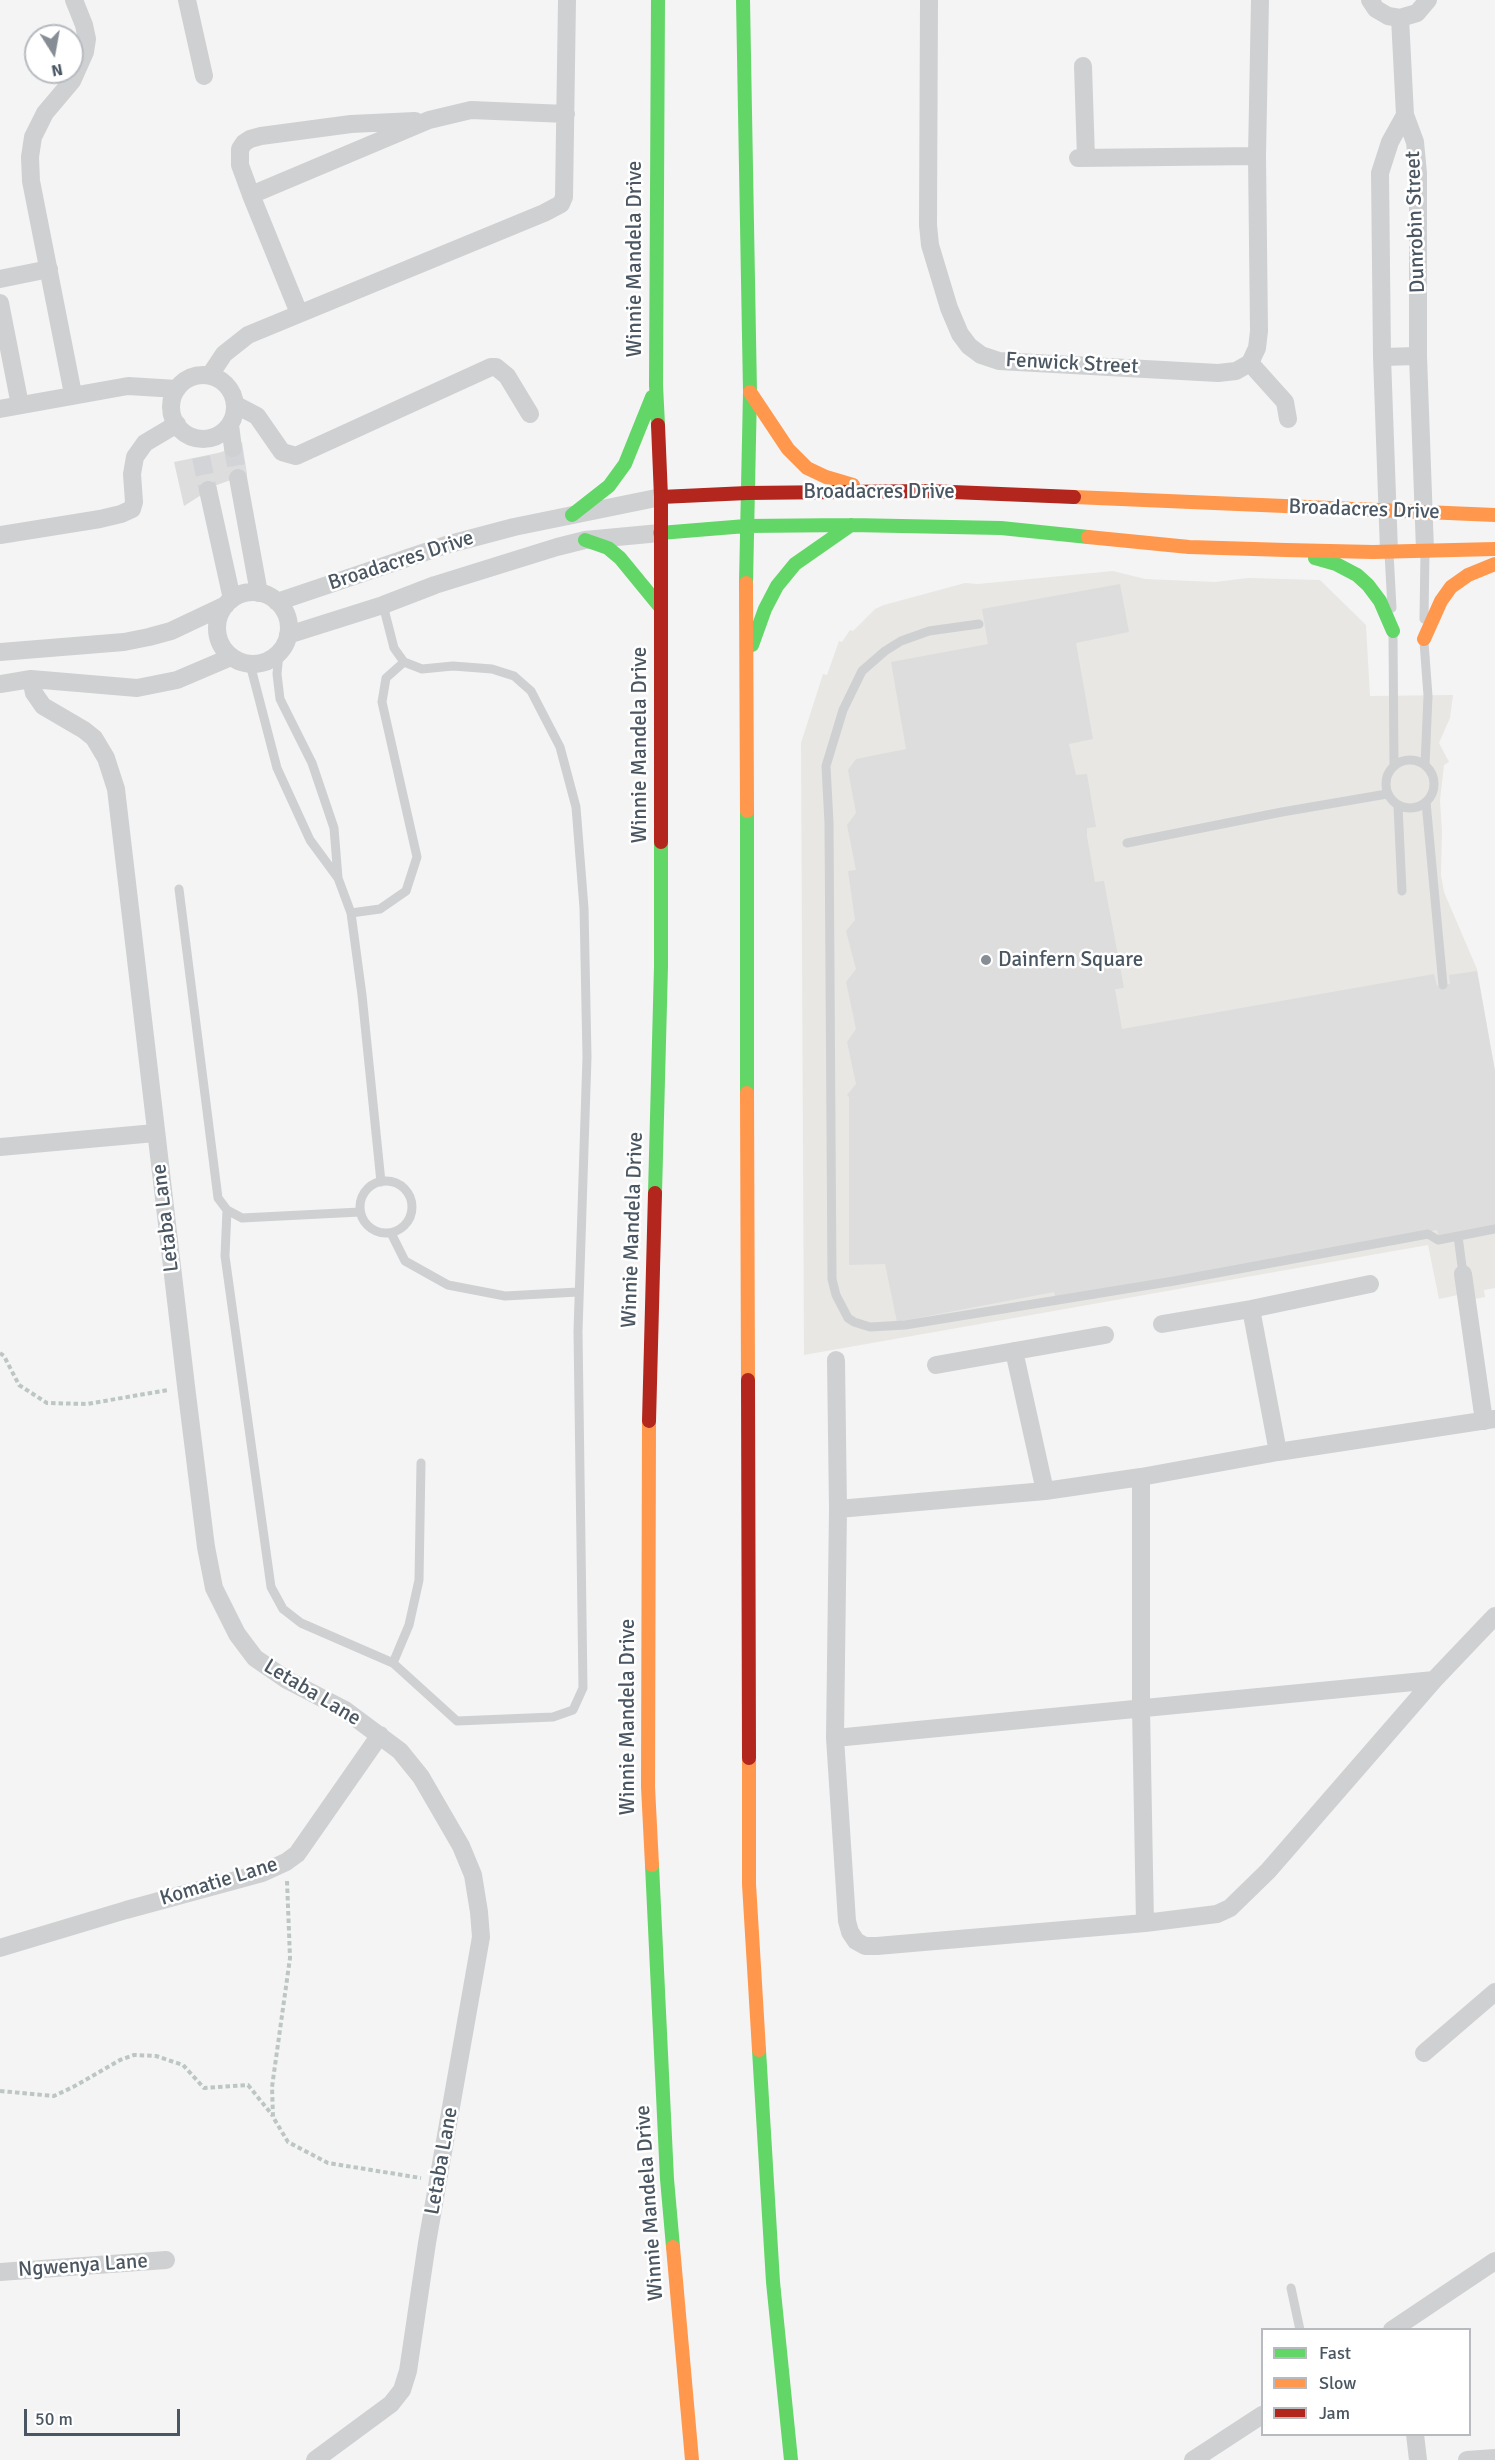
<!DOCTYPE html>
<html>
<head>
<meta charset="utf-8">
<style>
	body { margin:0 }
	#map { position:relative; width:1495px; height:2460px; overflow:hidden; background:#f4f4f4; font-family:Signika,sans-serif }
	canvas { display:block }
	.legend { position:absolute; left:1261px; top:2328px; width:210px; height:108px; box-sizing:border-box; background:#fff; border:2px solid #b7bbc0; margin:0; padding:8px 10px; list-style:none; font-size:18px; color:#4a5661 }
	.legend li { display:flex; align-items:center; gap:12px; height:30px }
	.legend b { width:30px; border:2px solid #b7bbc0 }
	.north { position:absolute; left:24px; top:24px; width:60px; height:60px; box-sizing:border-box; background:#fff; border:2px solid #b7bbc0; border-radius:50%; rotate:169deg; font-size:16px; font-weight:700; line-height:24px; text-align:center; color:#4a5661 }
	.north::after { content:''; display:block; margin:auto; width:21px; height:27px; background:#868d94; clip-path:polygon(50% 0,100% 100%,50% 72%,0 100%) }
	.scale { position:absolute; left:24px; top:2409px; width:156px; height:27px; box-sizing:border-box; border:3px solid #4a5661; border-top:0; padding-left:8px; font-size:18px; line-height:21px; white-space:nowrap; color:#4a5661; -webkit-text-stroke:4px #fff; paint-order:stroke }
</style>
</head>
<body>
<div id="map">
<canvas width="1495" height="2460"></canvas>
<ul class="legend">
<li><b style="height:8px;background:#63d668"></b>Fast</li>
<li><b style="height:8px;background:#ff974d"></b>Slow</li>
<li><b style="height:8px;background:#b3261e"></b>Jam</li>
</ul>
<div class="north">N</div>
<div class="scale">50 m</div>
</div>
<script>
const ctx = document.querySelector('canvas').getContext('2d');
ctx.lineJoin = 'round';
function fill(path, color) { ctx.fillStyle = color; ctx.fill(path, 'evenodd'); }
const shape = rows => new Path2D(rows.map(r => 'M' + r).join(''));
function stroke(path, color, width, dash) { ctx.strokeStyle = color; ctx.lineWidth = width; ctx.lineCap = dash ? 'butt' : 'round'; ctx.setLineDash(dash || []); ctx.stroke(path); }
function drawText(font, color, halo, rows, align = 'center') {
  ctx.font = font + ' Signika,sans-serif'; ctx.lineWidth = 5; ctx.setLineDash([]); ctx.textBaseline = 'middle'; ctx.strokeStyle = halo; ctx.fillStyle = color; for (const [text, x, y, turn = 0] of rows) {
    ctx.save(); ctx.translate(x, y); ctx.rotate((+turn || 0) * Math.PI / 180); ctx.textAlign = isNaN(turn) ? turn : align; if (halo) ctx.strokeText(text, 0, 0); ctx.fillText(text, 0, 0); ctx.restore();
  }
}
fill(shape([
	[1113,571,1145,579,1215,582,1248,578,1320,580,1366,625,1370,696,1453,695,1450,718,1439,743,1449,762,1444,765,1440,800,1442,831,1441,875,1444,892,1477,969,1495,1071,1495,1288,1484,1290,1485,1297,1469,1300,1467,1293,1439,1299,1428,1245,804,1355,801,743,823,674,827,675,839,641,842,642,850,630,853,631,875,609,884,605,965,583,978,584]
]), '#e8e7e3');
fill(shape([
	[242,442,247,474,217,485,184,506,174,462,218,453,232,449],
	[1120,584,1129,632,1076,643,1093,739,1069,744,1076,775,1087,774,1096,827,1087,828,1087,836,1095,882,1104,881,1124,988,1115,989,1122,1029,1434,974,1437,986,1450,984,1449,975,1477,971,1495,1071,1495,1228,1439,1238,1437,1230,1056,1299,1054,1292,897,1322,885,1264,849,1265,849,1097,847,1095,856,1084,847,1042,856,1029,846,982,856,969,846,931,855,920,848,871,856,870,847,825,856,813,848,770,856,759,906,749,891,662,988,644,982,609]
]), '#ddddde');
stroke(shape([
	[233,448,238,478],
	[201,457,208,490]
]), '#d2d4d7', 18, [18, 9]);
stroke(shape([
	[0,1353,4,1356,19,1385,47,1403,87,1404,168,1390],
	[287,1881,290,1958,272,2087,273,2117,288,2142,328,2163,421,2178],
	[0,2091,54,2096,73,2087,120,2060,134,2055,156,2056,183,2065,204,2088,248,2085,273,2116]
]), '#bcc7c4', 4, [4.5, 3]);
stroke(shape([
	[1389,553,1392,608],
	[1424,619,1425,552],
	[979,624,929,631,901,641,885,651,862,671,843,710,826,766,829,823,832,1279,836,1295,848,1318,854,1322,870,1327,905,1325,1174,1281,1428,1234,1438,1240,1495,1229],
	[1393,634,1394,766],
	[1424,642,1428,696,1425,765],
	[279,653,277,674,280,699,312,763,334,828,338,878,351,913,362,995,381,1182],
	[250,664,277,768,310,840,338,878],
	'1386 784a24 24 0 1 1 48 0a24 24 0 1 1-48 0Z',
	[1426,802,1443,985],
	[1398,806,1402,891],
	[1127,843,1282,812,1387,794],
	[179,889,218,1198,227,1210,242,1218,360,1212],
	[351,913,380,909,406,891,417,857,382,702,386,678,404,662],
	'360 1207a26 26 0 1 1 52 0a26 26 0 1 1-52 0Z',
	[227,1210,225,1256,271,1587,283,1609,301,1623,393,1663,457,1721,553,1717,573,1710,583,1688,578,1331,587,1057,584,908,576,807,560,747,531,691,514,676,492,669,453,666,422,669,404,662,394,648,383,605],
	[391,1233,405,1261,448,1285,505,1296,578,1292],
	[1458,1236,1463,1274],
	[393,1663,409,1625,419,1580,421,1463],
	[1291,2288,1300,2330]
]), '#ced0d2', 9);
stroke(shape([
	[187,0,204,76],
	[929,0,928,225,930,245,949,308,960,334,969,346,981,355,999,361,1218,373,1236,371,1250,363,1257,348,1259,331,1257,156,1260,0],
	[1370,0,1376,9,1388,16,1400,18,1417,13,1428,0],
	[1400,18,1405,115,1415,142,1418,173,1418,356,1425,550],
	[1083,66,1086,158],
	[1078,158,1257,156],
	[251,195,240,165,240,149,244,143,250,139,261,136,351,124,415,121],
	[0,279,49,269],
	[0,303,20,405],
	[299,313,251,195,429,120,471,110,566,114],
	[1382,357,1418,356],
	[1250,363,1285,402,1288,419],
	[210,375,224,354,248,335,544,213,561,204,564,197,567,0],
	'171 407a32 32 0 1 1 64 0a32 32 0 1 1-64 0Z',
	[73,394,31,181,30,157,33,137,45,113,72,81,85,52,87,39,84,25,74,0],
	[236,405,257,416,282,452,296,456,491,367,496,367,507,376,530,414],
	[0,409,128,386,177,389],
	[230,425,233,448],
	[238,478,259,593],
	[208,490,232,599],
	[0,535,100,519,121,514,132,509,134,502,132,474,135,457,145,443,177,424],
	[1389,551,1382,357,1380,173,1390,142,1405,115],
	'217 628a36 36 0 1 1 72 0a36 36 0 1 1-72 0Z',
	[277,602,446,545,514,527,661,497],
	[288,635,383,605,435,585,557,547,585,540,660,533],
	[0,652,124,642,149,637,171,631,226,605],
	[31,679,34,693,43,706,84,730,94,738,106,758,116,789,186,1386,206,1547,214,1588,237,1634,255,1658,287,1680,345,1710,400,1751,421,1777,461,1846,473,1875,479,1912,481,1937,427,2243,408,2371,402,2390,391,2404,315,2460],
	[0,684,31,679,137,688,177,680,231,657],
	[0,1147,155,1133],
	[1463,1274,1484,1421],
	[1251,1309,1278,1452],
	[1162,1324,1251,1309,1370,1284],
	[1014,1351,1045,1491],
	[836,1360,838,1509],
	[936,1365,1105,1335],
	[1495,1419,1278,1452,1141,1477,1045,1491,838,1509,835,1738,847,1921,850,1932,856,1941,865,1946,877,1946,1145,1923,1217,1914,1230,1908,1268,1871,1434,1680,1495,1616],
	[1141,1477,1141,1708,1145,1923],
	[835,1738,1434,1680],
	[0,1948,126,1910,262,1873,286,1862,297,1854,380,1735],
	[1424,2053,1495,1992],
	[0,2272,166,2260],
	[1392,2330,1495,2261],
	[1415,2434,1418,2460],
	[1193,2460,1262,2415],
	[1467,2460,1495,2458]
]), '#ced0d2', 18);
stroke(shape([
	[743,0,750,392,746,583],
	[658,425,656,385,658,0],
	[572,515,609,486,625,464,652,397],
	[660,533,746,526,851,525,1001,528,1088,537],
	[585,540,608,548,620,558,661,608],
	[1315,558,1336,564,1357,575,1368,585,1380,601,1393,631],
	[752,645,765,609,777,586,795,564,851,525],
	[747,811,747,1093],
	[655,1193,661,966,661,842],
	[652,1865,667,2179,673,2247],
	[759,2050,773,2282,791,2460]
]), '#63d668', 14);
stroke(shape([
	[750,392,788,449,807,468,826,477,853,485],
	[1074,497,1495,515],
	[1088,537,1189,547,1286,550,1373,552,1495,549],
	[746,583,747,811],
	[1424,639,1441,601,1451,587,1468,575,1495,564],
	[747,1093,748,1380],
	[649,1421,648,1787,652,1865],
	[749,1758,749,1884,759,2050],
	[673,2247,692,2460]
]), '#ff974d', 14);
stroke(shape([
	[658,425,661,497,661,842],
	[661,497,747,493,928,491,1074,497],
	[748,1380,749,1758],
	[649,1421,655,1193]
]), '#b3261e', 14);
for (const [x, y, r, color] of [
	[986,960,6,"#868d94"]
]) { const dot = new Path2D(); dot.arc(x, y, r, 0, 2 * Math.PI); ctx.fillStyle = color; ctx.fill(dot); stroke(dot, '#fff', 2); }
drawText('21px', '#4a5661', '#fff', [
	["Dunrobin Street",1416,222,-92],
	["Winnie Mandela Drive",635,259,-90],
	["Fenwick Street",1072,364,3],
	["Broadacres Drive",879,492],
	["Broadacres Drive",1364,510,2],
	["Broadacres Drive",401,561,-18],
	["Winnie Mandela Drive",640,745,-90],
	["Letaba Lane",166,1218,-97],
	["Winnie Mandela Drive",633,1230,-88],
	["Letaba Lane",312,1693,31],
	["Winnie Mandela Drive",628,1717,-90],
	["Komatie Lane",219,1882,-17],
	["Letaba Lane",442,2161,-80],
	["Winnie Mandela Drive",650,2203,-94],
	["Ngwenya Lane",83,2266,-4]
]);
drawText('21px', '#4a5661', '#fff', [
	["Dainfern Square",998,960]
], 'left');
</script>
</body>
</html>
